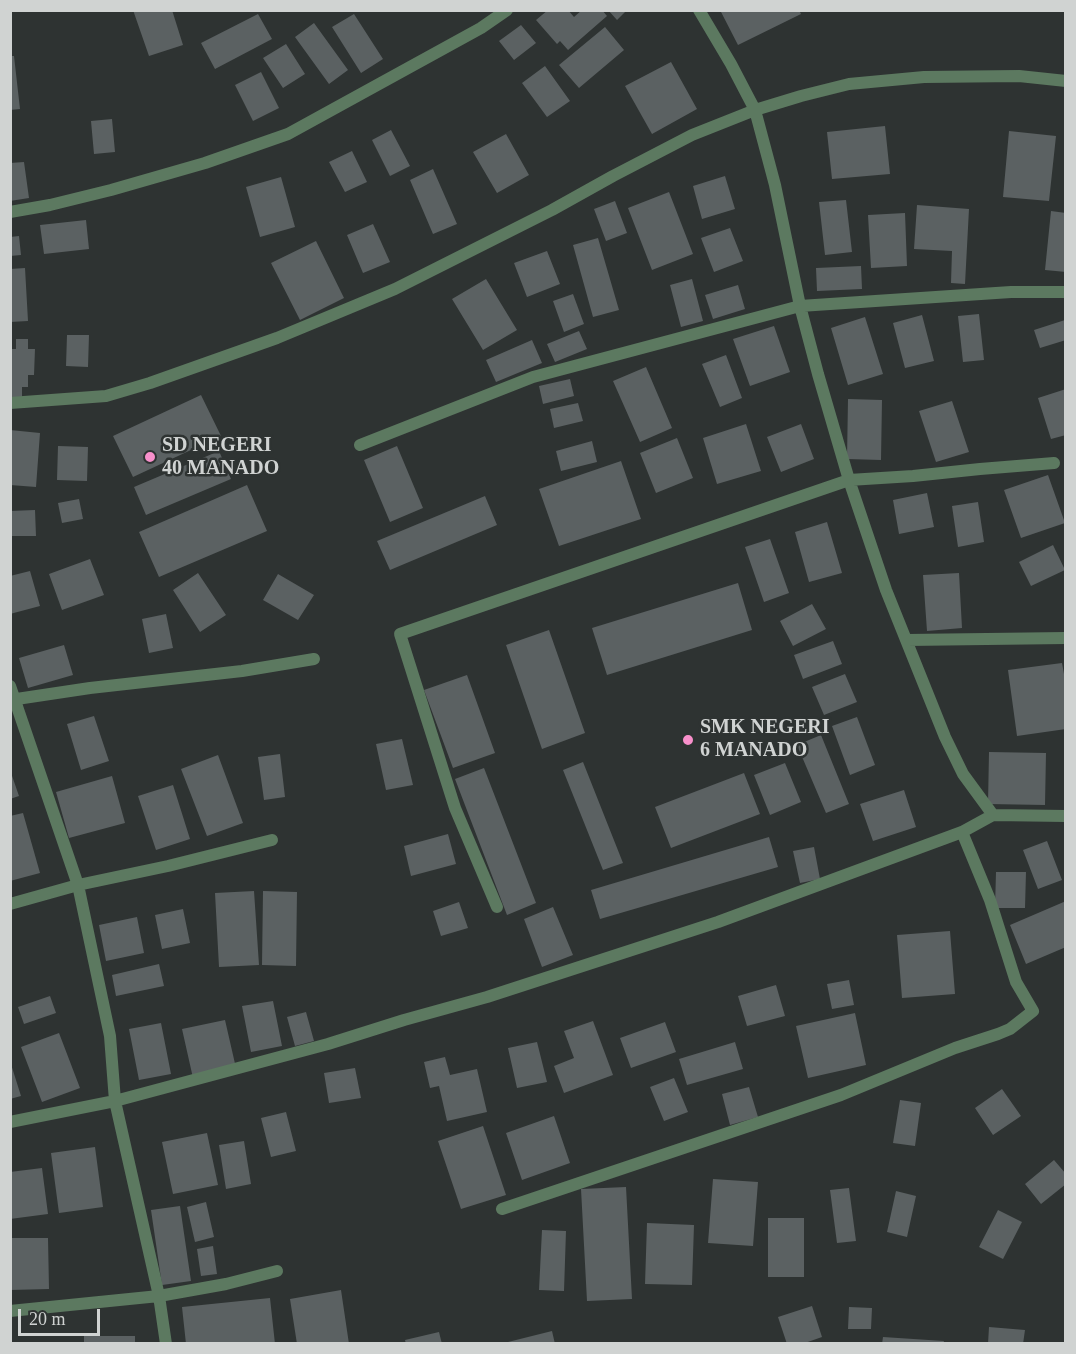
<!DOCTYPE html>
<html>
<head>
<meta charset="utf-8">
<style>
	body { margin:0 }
	#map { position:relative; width:1076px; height:1354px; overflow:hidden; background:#2e3332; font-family:"Times New Roman",serif }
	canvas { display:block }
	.frame { position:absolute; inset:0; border:12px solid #d0d3d2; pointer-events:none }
	.scale { position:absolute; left:18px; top:1309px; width:82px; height:27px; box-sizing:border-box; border:3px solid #d0d3d2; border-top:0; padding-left:8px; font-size:18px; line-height:21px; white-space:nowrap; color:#d0d3d2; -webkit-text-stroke:4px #2e3332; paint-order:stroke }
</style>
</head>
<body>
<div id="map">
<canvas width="1076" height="1354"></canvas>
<div class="frame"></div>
<div class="scale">20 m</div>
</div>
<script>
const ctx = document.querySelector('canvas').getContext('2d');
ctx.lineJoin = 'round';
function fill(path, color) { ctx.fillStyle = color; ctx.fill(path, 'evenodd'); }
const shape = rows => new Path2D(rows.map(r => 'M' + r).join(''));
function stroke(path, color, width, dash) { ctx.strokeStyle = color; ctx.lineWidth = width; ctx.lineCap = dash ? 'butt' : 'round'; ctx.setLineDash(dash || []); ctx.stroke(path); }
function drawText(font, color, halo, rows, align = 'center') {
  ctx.font = font + ' "Times New Roman",serif'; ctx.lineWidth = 5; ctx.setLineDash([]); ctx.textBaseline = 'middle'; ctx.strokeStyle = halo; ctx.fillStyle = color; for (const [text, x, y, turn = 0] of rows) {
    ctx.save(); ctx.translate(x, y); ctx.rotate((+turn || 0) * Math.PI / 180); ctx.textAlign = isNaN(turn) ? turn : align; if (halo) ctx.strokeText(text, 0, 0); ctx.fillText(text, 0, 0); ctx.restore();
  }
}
fill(shape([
	[133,10,172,10,183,45,149,56],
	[548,10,568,10,574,17,582,10,602,10,607,16,568,50,560,41,557,44,536,20],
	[608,10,627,10,617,20],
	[720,10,799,10,801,14,738,45],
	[258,14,272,39,215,69,201,43],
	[354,14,383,59,361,73,332,27],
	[314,23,348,70,329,84,295,37],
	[521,25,536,43,514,60,499,41],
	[605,27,624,50,579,88,559,65],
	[286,44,305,74,283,88,263,58],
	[10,56,14,56,20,109,10,110],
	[671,62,697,109,652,134,625,86],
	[545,66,570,101,547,117,522,83],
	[261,72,279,108,253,121,235,85],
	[112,119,115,152,94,154,91,121],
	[885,126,890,174,832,179,827,132],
	[391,130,410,166,390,176,372,140],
	[1009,131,1056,136,1049,201,1003,197],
	[506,134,529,175,497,193,473,152],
	[352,151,367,182,345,192,329,162],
	[24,162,29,198,10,201,10,163],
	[433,169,457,224,433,234,410,180],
	[725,176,735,209,702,219,693,186],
	[281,177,295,227,260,237,246,187],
	[669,192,693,254,652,270,628,208],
	[846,200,852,252,825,255,819,202],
	[615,201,627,233,606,241,594,209],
	[917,205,969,209,965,284,951,283,952,251,914,249],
	[1051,211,1066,213,1066,272,1045,270],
	[905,213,907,266,871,268,868,215],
	[86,220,89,249,44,254,40,225],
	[373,224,390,262,363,273,347,235],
	[730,228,743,261,714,272,701,238],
	[19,236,21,255,10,256,10,237],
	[598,238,619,310,593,317,573,245],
	[316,241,344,298,300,320,271,263],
	[547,251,560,284,527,297,514,263],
	[861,266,862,289,817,291,816,268],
	[25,268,28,321,10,322,10,269],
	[486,279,517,330,483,350,452,299],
	[692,279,703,321,681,327,670,285],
	[738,285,745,309,713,319,705,295],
	[573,294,584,324,564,332,553,301],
	[979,314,984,360,963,362,958,316],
	[922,315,934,361,905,368,893,323],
	[865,317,883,374,848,385,831,328],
	[1065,320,1066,340,1040,348,1034,330],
	[774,326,790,372,750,386,733,339],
	[579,331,587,349,555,362,547,344],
	[67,335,89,335,88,367,66,366],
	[16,339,28,339,28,349,35,349,34,375,28,375,28,387,22,387,22,400,10,400,10,349,16,349],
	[532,340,542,363,496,382,486,360],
	[726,355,742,398,720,407,702,364],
	[646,367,672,428,640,442,613,381],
	[570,379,574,396,543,404,539,386],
	[1066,389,1066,435,1051,439,1038,398],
	[201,395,221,436,133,477,113,436],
	[848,399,882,400,881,460,847,459],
	[952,401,969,452,936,462,919,411],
	[578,403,583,421,554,428,550,409],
	[746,424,761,471,717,484,703,438],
	[801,424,814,459,781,472,767,437],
	[10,430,40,433,36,487,10,485],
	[677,438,693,478,656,493,640,453],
	[592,441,597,462,561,471,556,451],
	[58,446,88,447,87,481,57,480],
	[397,446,423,508,390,522,364,460],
	[219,451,231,479,146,515,134,487],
	[621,461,641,519,559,546,539,489],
	[1048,475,1065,523,1021,538,1004,490],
	[247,485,267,531,159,577,139,532],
	[927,493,934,527,899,534,893,500],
	[485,496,497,525,390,570,377,541],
	[79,499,83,519,62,523,58,503],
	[978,502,984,542,958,547,952,506],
	[35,510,36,536,10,536,10,511],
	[827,522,842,573,809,582,795,532],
	[770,539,789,593,764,602,745,547],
	[1053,545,1065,570,1031,586,1019,562],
	[90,559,104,595,62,610,49,574],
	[30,571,40,606,10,614,10,576],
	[198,573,226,615,200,632,173,590],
	[959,573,962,628,927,631,923,575],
	[278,574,314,595,298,620,263,600],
	[738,583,752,630,607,675,592,628],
	[812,604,826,629,793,646,780,621],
	[166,614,173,648,149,653,142,619],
	[549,630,585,733,542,749,506,645],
	[833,641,842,664,803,679,794,655],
	[64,645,73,675,28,688,19,658],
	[1062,663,1066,685,1066,729,1017,736,1008,670],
	[845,674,857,702,824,715,812,687],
	[467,675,495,753,453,768,424,690],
	[94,716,109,761,81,770,67,724],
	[857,717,875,765,850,775,832,726],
	[821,735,849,804,826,813,797,745],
	[402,739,413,785,386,790,376,744],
	[989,752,1046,753,1045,805,988,804],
	[280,754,285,797,264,800,258,757],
	[218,755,243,823,207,836,181,769],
	[583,762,623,863,603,870,563,770],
	[785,763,801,802,770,815,754,775],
	[484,768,536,903,507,915,455,779],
	[10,770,19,796,10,799],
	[744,773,760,814,671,848,655,807],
	[112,776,125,823,69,838,56,792],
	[173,785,190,839,156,850,138,796],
	[904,790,916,827,873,841,860,804],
	[23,813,40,873,10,881,10,816],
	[448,834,456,864,411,876,404,846],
	[769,837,778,867,600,919,591,890],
	[1047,841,1062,880,1038,889,1023,850],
	[814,847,820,879,800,883,793,851],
	[996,872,1026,872,1025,908,995,908],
	[254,891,259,965,219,967,215,893],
	[263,891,297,892,296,966,262,965],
	[1066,901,1066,947,1026,964,1010,925],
	[459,902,468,928,441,936,433,911],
	[553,907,573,955,542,967,524,919],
	[183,909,190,943,162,949,155,915],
	[137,917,144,953,106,961,99,925],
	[950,931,955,994,902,998,897,935],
	[159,964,164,986,116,996,112,975],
	[849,980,854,1005,832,1009,827,984],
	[776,985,785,1016,747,1026,738,996],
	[50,996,56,1013,24,1024,18,1007],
	[273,1001,282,1046,251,1052,242,1006],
	[306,1012,314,1041,295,1046,287,1017],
	[855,1013,866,1065,808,1078,796,1026],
	[225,1020,236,1068,193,1078,182,1029],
	[593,1021,613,1075,564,1093,554,1066,574,1058,564,1031],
	[665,1022,676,1052,631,1068,620,1038],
	[161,1023,171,1074,139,1080,129,1029],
	[59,1033,80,1088,42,1102,21,1047],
	[537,1042,547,1082,517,1088,508,1048],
	[735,1042,743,1069,687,1085,679,1059],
	[445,1057,450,1075,477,1069,487,1112,447,1121,439,1086,430,1088,424,1062],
	[10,1061,21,1096,10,1099],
	[355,1068,361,1098,329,1103,324,1073],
	[674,1078,688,1112,664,1121,650,1087],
	[749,1087,758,1117,730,1125,722,1094],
	[1002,1089,1021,1116,993,1135,975,1108],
	[900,1100,921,1103,915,1146,893,1143],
	[286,1112,296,1151,271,1157,261,1118],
	[554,1116,570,1163,522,1180,506,1133],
	[483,1126,506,1195,461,1209,438,1141],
	[207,1133,218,1185,173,1194,162,1142],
	[244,1141,251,1184,226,1189,219,1145],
	[95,1147,103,1207,59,1213,51,1153],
	[1054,1160,1066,1174,1066,1184,1041,1204,1025,1184],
	[42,1168,48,1214,10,1219,10,1172],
	[713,1179,758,1182,753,1246,708,1243],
	[626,1187,632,1299,587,1301,581,1189],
	[849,1188,856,1241,837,1243,830,1190],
	[896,1191,916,1196,907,1237,887,1232],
	[206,1202,214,1237,195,1242,187,1207],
	[180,1206,191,1281,162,1285,151,1210],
	[998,1210,1022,1222,1003,1259,979,1247],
	[768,1218,804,1218,804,1277,768,1277],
	[647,1223,694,1225,692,1285,645,1284],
	[542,1230,566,1231,564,1291,539,1290],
	[10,1238,48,1238,49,1289,10,1290],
	[213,1246,217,1274,201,1276,197,1249],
	[341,1290,349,1344,297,1344,290,1299],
	[270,1298,275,1344,186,1344,182,1307],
	[812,1306,822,1337,802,1344,787,1344,778,1317],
	[849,1307,872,1308,871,1329,848,1329],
	[989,1327,1025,1330,1023,1344,988,1344],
	[552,1331,555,1344,504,1344,504,1343],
	[439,1332,442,1344,406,1344,405,1340],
	[84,1336,135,1336,135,1344,84,1344],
	[883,1337,944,1341,943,1344,882,1344]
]), '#5b6162');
stroke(shape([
	[699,10,731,64,755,110,775,185,800,306,818,374,849,480,886,590,945,737,963,774,993,815],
	[10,212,50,205,111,190,205,163,288,134,481,28,507,10],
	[10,403,106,396,150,383,277,338,395,289,552,210,613,176,692,135,755,110,801,96,849,84,924,77,1019,76,1066,81],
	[360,445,533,377,800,306,1011,292,1066,292],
	[907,640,1066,638],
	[10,686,78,885,110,1036,115,1101,328,1044,404,1020,487,997,718,922,962,832,993,815,1066,816],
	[10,700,90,688,242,671,314,659],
	[10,904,78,885,168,866,272,840],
	[497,907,455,808,400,634,849,480,913,476,980,469,1054,463],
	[10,1122,115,1101,159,1296,166,1344],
	[502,1209,841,1095,955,1048,998,1034,1010,1029,1033,1011,1016,982,990,900,962,832],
	[10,1311,159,1296,226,1284,277,1271]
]), '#5c7960', 12);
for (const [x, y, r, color] of [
	[150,457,6,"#f890cb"],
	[688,740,6,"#f890cb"]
]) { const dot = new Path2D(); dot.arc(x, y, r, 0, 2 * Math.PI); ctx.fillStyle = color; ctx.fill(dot); stroke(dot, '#2e3332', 2); }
drawText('bold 20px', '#d0d3d2', '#2e3332', [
	["SD NEGERI",162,446],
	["40 MANADO",162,469],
	["SMK NEGERI",700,728],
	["6 MANADO",700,751]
], 'left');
</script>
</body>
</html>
